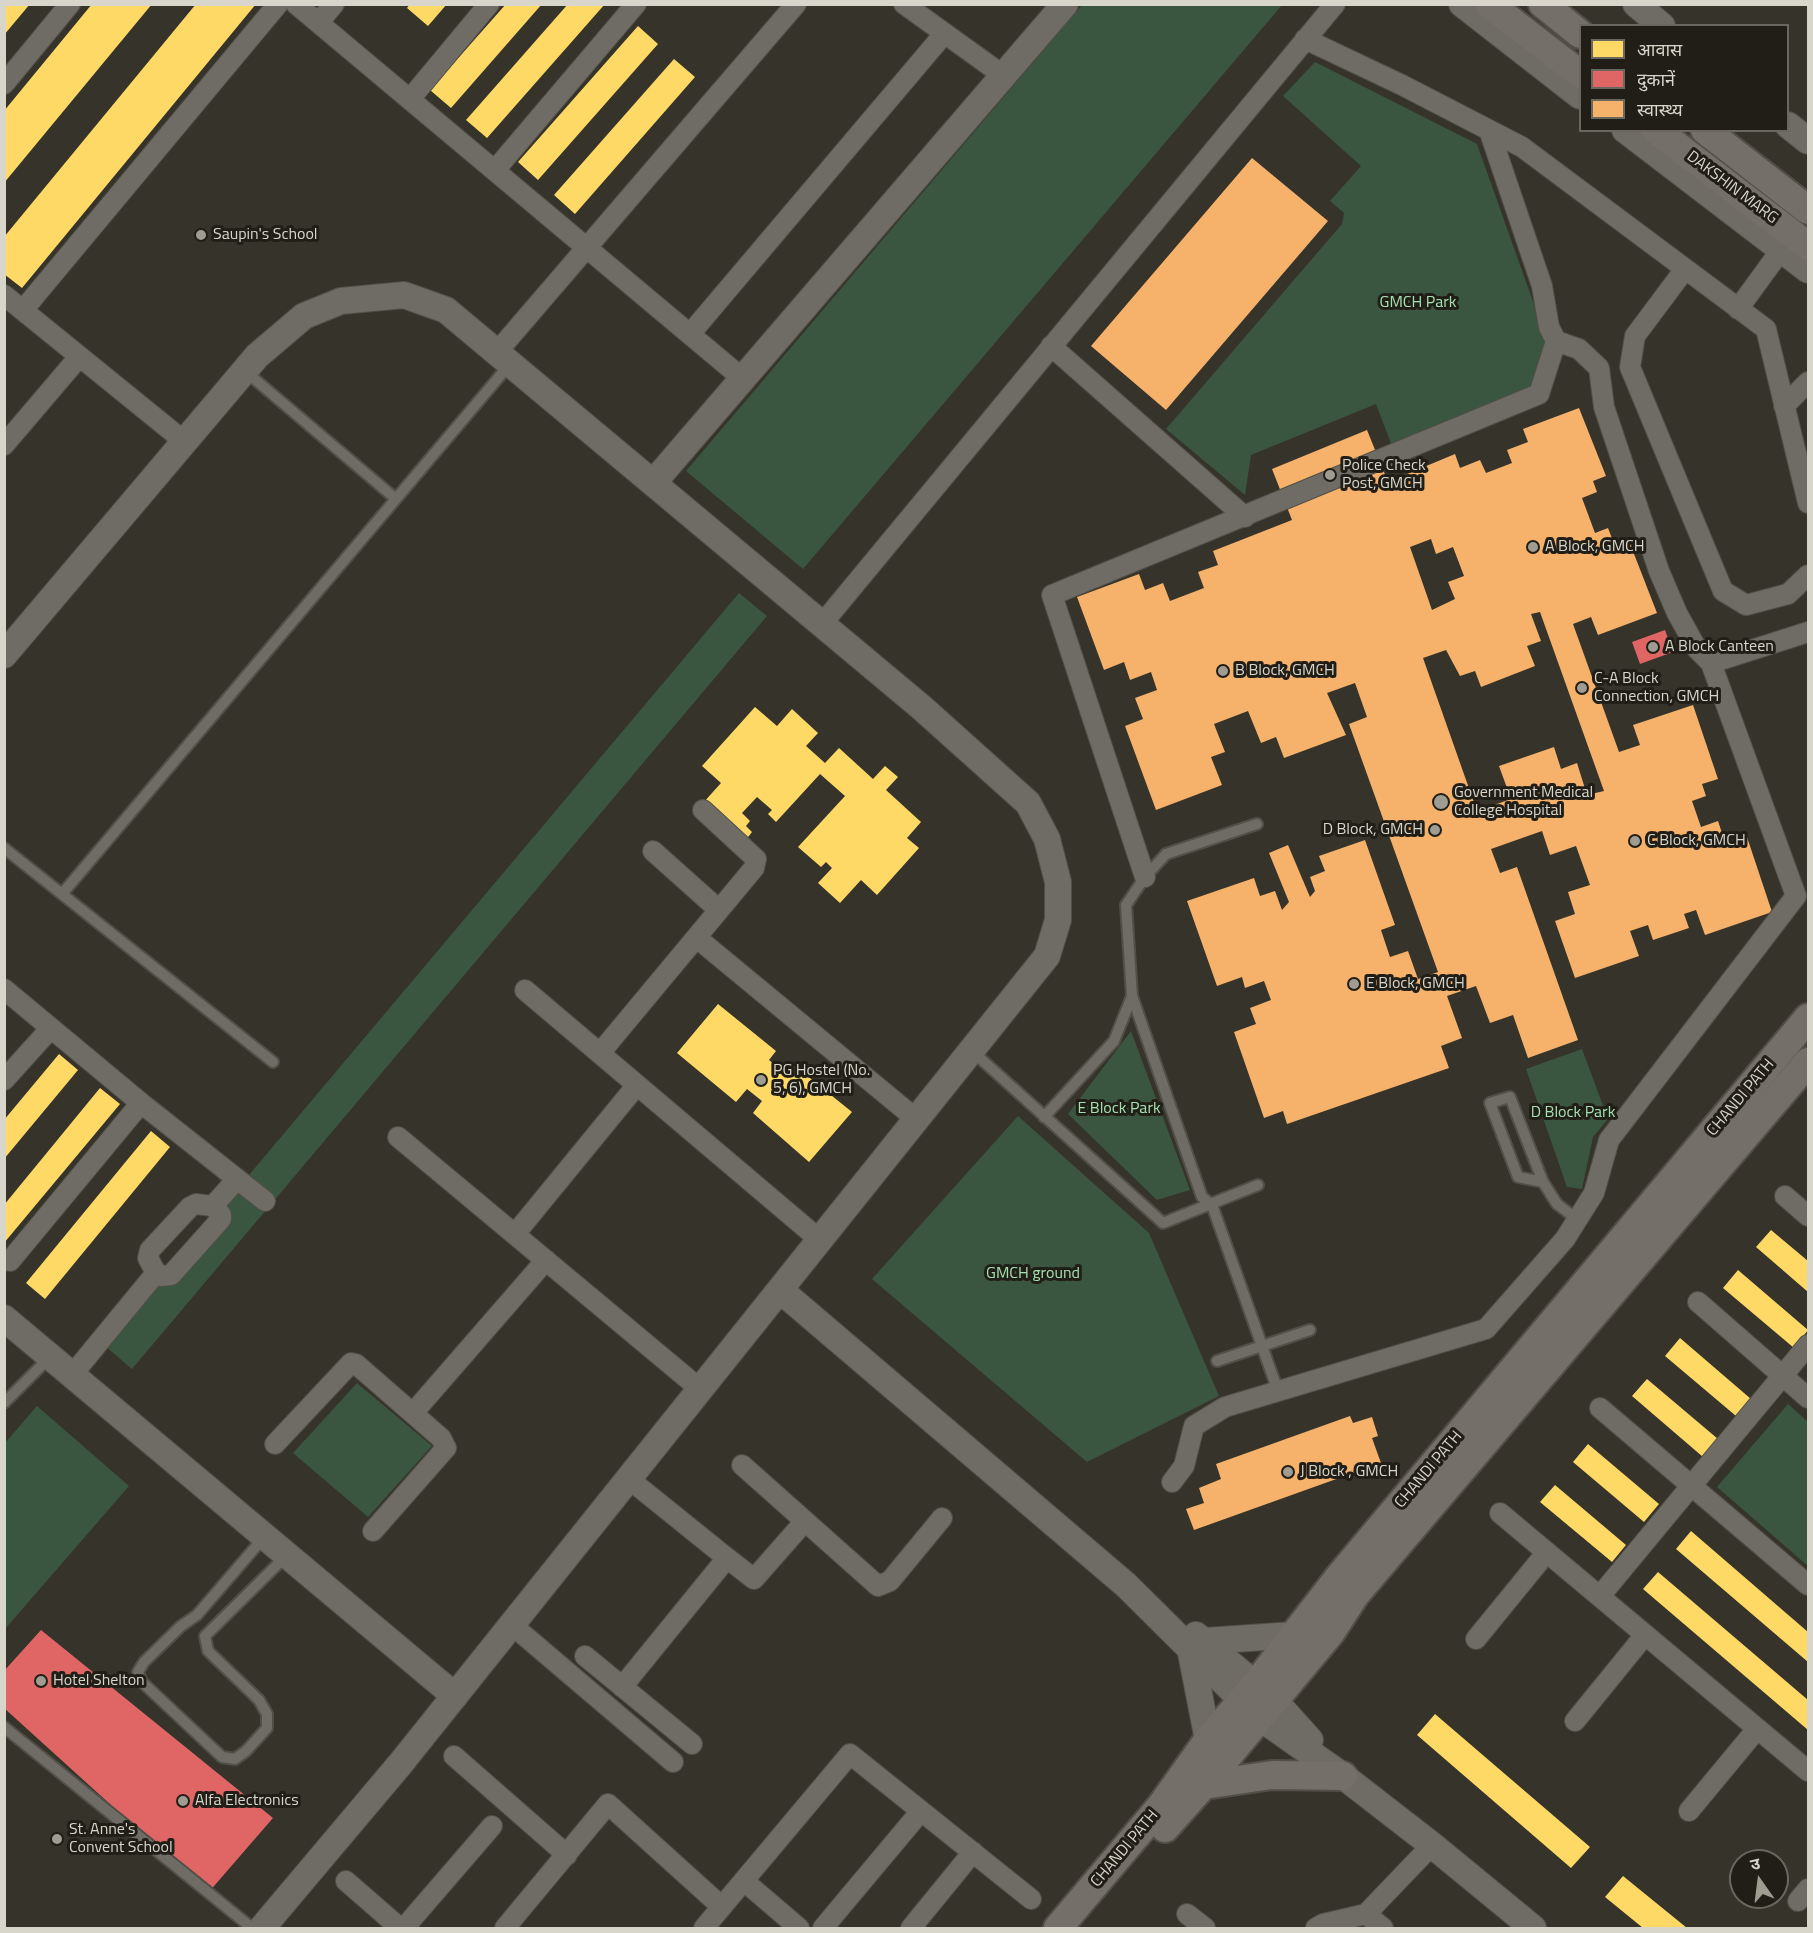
<!DOCTYPE html>
<html>
<head>
<meta charset="utf-8">
<style>
	body { margin:0 }
	#map { position:relative; width:1813px; height:1933px; overflow:hidden; background:#36332a; font-family:"Titillium Web","Noto Sans Devanagari",sans-serif }
	canvas { display:block }
	.frame { position:absolute; inset:0; border:6px solid #d8d5ca; pointer-events:none }
	.legend { position:absolute; left:1579px; top:24px; width:210px; height:108px; box-sizing:border-box; background:#201e16; border:2px solid #6a675e; margin:0; padding:8px 10px; list-style:none; font-size:18px; color:#d8d5ca }
	.legend li { display:flex; align-items:center; gap:12px; height:30px }
	.legend b { width:30px; border:2px solid #6a675e }
	.north { position:absolute; left:1729px; top:1849px; width:60px; height:60px; box-sizing:border-box; background:#201e16; border:2px solid #6a675e; border-radius:50%; rotate:346deg; font-size:16px; font-weight:700; line-height:24px; text-align:center; color:#d8d5ca }
	.north::after { content:''; display:block; margin:auto; width:21px; height:27px; background:#9f9c92; clip-path:polygon(50% 0,100% 100%,50% 72%,0 100%) }
</style>
</head>
<body>
<div id="map">
<canvas width="1813" height="1933"></canvas>
<div class="frame"></div>
<ul class="legend">
<li><b style="height:16px;background:#ffd966"></b>आवास</li>
<li><b style="height:16px;background:#e06666"></b>दुकानें</li>
<li><b style="height:16px;background:#f6b26b"></b>स्वास्थ्य</li>
</ul>
<div class="north">उ</div>
</div>
<script>
const ctx = document.querySelector('canvas').getContext('2d');
ctx.lineJoin = 'round';
function fill(path, color) { ctx.fillStyle = color; ctx.fill(path, 'evenodd'); }
const shape = rows => new Path2D(rows.map(r => 'M' + r).join(''));
function stroke(path, color, width, dash) { ctx.strokeStyle = color; ctx.lineWidth = width; ctx.lineCap = dash ? 'butt' : 'round'; ctx.setLineDash(dash || []); ctx.stroke(path); }
function drawText(font, color, halo, rows, align = 'center') {
  ctx.font = font + ' "Titillium Web",sans-serif'; ctx.lineWidth = 6; ctx.setLineDash([]); ctx.textBaseline = 'middle'; ctx.strokeStyle = halo; ctx.fillStyle = color; for (const [text, x, y, turn = 0] of rows) {
    ctx.save(); ctx.translate(x, y); ctx.rotate((+turn || 0) * Math.PI / 180); ctx.textAlign = isNaN(turn) ? turn : align; if (halo) ctx.strokeText(text, 0, 0); ctx.fillText(text, 0, 0); ctx.restore();
  }
}
fill(shape([
	[1082,5,1282,5,803,569,686,471],
	[1315,62,1477,144,1547,341,1531,389,1392,446,1376,404,1251,455,1245,495,1166,429,1342,224,1344,213,1330,201,1361,166,1283,96],
	[739,593,767,616,132,1369,105,1346],
	[1131,1031,1190,1190,1157,1200,1068,1114],
	[1582,1049,1608,1119,1593,1137,1582,1189,1567,1187,1526,1069],
	[1018,1116,1149,1233,1219,1396,1087,1462,872,1279],
	[357,1383,432,1446,368,1517,293,1453],
	[1788,1404,1808,1422,1808,1566,1717,1487],
	[37,1406,129,1486,5,1629,5,1443]
]), '#3b5640');
fill(shape([
	[4,4,30,4,4,35],
	[92,4,152,4,4,183,4,111],
	[196,4,256,4,22,288,4,274,4,237],
	[410,4,447,4,428,26,407,8],
	[506,4,542,4,451,108,430,90],
	[568,4,605,4,487,138,466,120],
	[638,26,658,44,538,180,518,162],
	[674,59,695,77,575,214,554,195],
	[755,707,777,726,792,709,818,733,806,746,825,763,839,748,873,779,885,766,898,777,886,790,921,822,907,838,919,848,877,895,861,880,840,903,818,883,832,868,826,862,821,867,798,847,845,796,820,774,776,822,768,814,772,810,757,797,742,813,750,821,746,826,752,832,745,841,703,803,721,783,702,766],
	[718,1004,776,1051,769,1060,782,1071,790,1062,852,1112,809,1162,753,1113,762,1101,747,1089,736,1102,677,1053],
	[59,1054,78,1070,4,1159,4,1120],
	[100,1088,120,1104,4,1243,4,1205],
	[151,1131,170,1147,45,1299,26,1283],
	[1771,1230,1808,1261,1808,1292,1756,1247],
	[1738,1270,1808,1330,1794,1348,1723,1288],
	[1680,1338,1751,1399,1736,1416,1665,1356],
	[1647,1379,1718,1439,1703,1457,1632,1396],
	[1588,1444,1659,1504,1644,1522,1573,1462],
	[1555,1485,1626,1545,1612,1562,1540,1502],
	[1691,1531,1808,1632,1808,1662,1676,1549],
	[1658,1572,1808,1700,1808,1730,1643,1589],
	[1435,1714,1590,1847,1571,1868,1417,1735],
	[1623,1876,1687,1928,1643,1928,1605,1897]
]), '#ffd966');
fill(shape([
	[1665,630,1673,652,1640,664,1632,642],
	[41,1630,273,1818,208,1893,4,1708,4,1671]
]), '#e06666');
fill(shape([
	[1252,158,1328,221,1166,410,1091,346],
	[1579,408,1606,476,1593,481,1597,492,1582,498,1595,533,1608,528,1615,546,1629,541,1657,613,1598,635,1591,617,1573,624,1619,752,1640,745,1633,725,1693,705,1718,779,1702,784,1706,796,1692,801,1701,827,1718,821,1726,845,1747,837,1772,912,1705,935,1696,910,1684,914,1689,928,1653,940,1648,925,1630,931,1639,956,1575,978,1555,921,1575,914,1568,892,1590,885,1576,846,1550,855,1542,831,1491,849,1500,873,1517,867,1578,1040,1528,1058,1513,1015,1490,1023,1476,986,1447,996,1462,1038,1441,1046,1449,1068,1287,1124,1283,1111,1264,1118,1234,1032,1256,1024,1250,1008,1271,1000,1264,981,1245,988,1242,977,1217,986,1187,901,1254,878,1260,896,1275,891,1282,910,1289,902,1269,853,1288,845,1310,897,1315,891,1310,877,1325,871,1319,856,1365,840,1395,925,1381,930,1390,957,1408,951,1418,979,1438,972,1349,724,1367,717,1355,683,1327,693,1346,735,1284,758,1276,737,1261,743,1248,711,1214,724,1225,752,1211,757,1222,785,1156,810,1125,726,1143,719,1135,698,1157,690,1151,672,1130,680,1124,662,1104,670,1077,597,1139,574,1145,590,1163,583,1170,601,1204,588,1198,572,1218,565,1213,551,1292,520,1272,469,1367,430,1388,482,1455,454,1460,468,1480,460,1486,473,1512,463,1507,450,1528,442,1523,429],
	[1431,539,1436,554,1453,547,1464,576,1448,582,1455,599,1432,610,1410,547],
	[1540,612,1604,791,1587,795,1577,763,1561,769,1554,747,1499,766,1511,799,1477,811,1423,658,1446,650,1460,676,1475,671,1481,687,1535,666,1527,646,1541,641,1531,614],
	[1350,1416,1353,1423,1372,1417,1378,1436,1372,1438,1381,1463,1194,1530,1186,1509,1204,1503,1199,1488,1221,1479,1216,1464]
]), '#f6b26b');
const service = shape([
	[245,371,396,499],
	[4,848,273,1062],
	[62,894,510,364],
	[1132,996,1202,1197,1212,1205,1278,1391],
	[972,1051,1163,1223,1258,1185],
	[1044,1117,1114,1041,1132,996,1126,905,1145,877,1166,854,1257,824],
	[1543,1182,1518,1177,1490,1103,1510,1097,1543,1182,1557,1204,1578,1220],
	[1217,1361,1310,1330],
	[4,1403,50,1357],
	[265,1536,197,1615,181,1626,144,1662,138,1672,142,1682,222,1757,235,1759,246,1751,267,1728,267,1714,259,1700,208,1651,205,1636,286,1556],
	[4,1727,252,1928]
]);
const minor = shape([
	[296,4,742,378],
	[904,4,1004,76],
	[319,22,334,4],
	[1305,39,1402,85,1522,147,1766,329,1808,503],
	[4,84,70,4],
	[410,99,489,4],
	[495,170,636,4],
	[1685,269,1635,336,1630,367,1723,591,1746,605,1788,594,1808,575],
	[4,295,185,442],
	[1738,309,1781,250],
	[23,310,278,4],
	[690,334,944,34],
	[1051,346,1245,517],
	[497,352,796,4],
	[1784,406,1808,382],
	[4,445,79,357],
	[822,624,1335,4],
	[1711,663,1808,632],
	[653,851,719,910],
	[1145,877,1052,595,1539,394,1556,341,1549,327,1542,286,1489,130],
	[697,938,916,1119],
	[4,989,141,1103,265,1201],
	[525,990,820,1240],
	[600,1053,754,868,756,859,703,810],
	[4,1080,51,1028],
	[398,1137,700,1389],
	[1785,1196,1808,1216],
	[515,1234,637,1085],
	[10,1261,141,1103],
	[156,1273,161,1276,171,1275,221,1219,221,1215,213,1206],
	[1698,1302,1808,1398],
	[72,1375,156,1273,148,1258,150,1250,190,1207,196,1204,213,1206,237,1179],
	[1600,1408,1808,1585],
	[413,1413,546,1260],
	[275,1444,351,1363,356,1364,441,1438,446,1448,373,1531],
	[742,1465,878,1586,890,1581,942,1518],
	[1172,1482,1184,1466,1194,1426,1225,1407,1486,1329,1565,1239,1594,1193,1609,1140,1796,896,1711,663,1697,649,1677,613,1659,571,1604,407,1599,368,1579,349,1556,341],
	[1500,1513,1808,1771],
	[727,1558,754,1579,805,1521],
	[1600,1596,1808,1345],
	[512,1625,673,1762],
	[1476,1639,1547,1552],
	[585,1656,692,1744],
	[622,1687,727,1558,629,1479],
	[1575,1721,1645,1635],
	[454,1756,567,1855],
	[1689,1811,1757,1729],
	[346,1881,400,1928],
	[744,1881,799,1928],
	[1798,1901,1808,1889],
	[1187,1914,1205,1928],
	[404,1928,492,1826],
	[505,1928,608,1804,722,1907],
	[704,1928,850,1754,1031,1899],
	[823,1928,921,1811],
	[911,1928,973,1852],
	[1316,1928,1323,1924,1366,1914],
	[1383,1928,1366,1914,1432,1845]
]);
const tertiary = shape([
	[1462,4,1580,96],
	[1636,4,1662,26],
	[1788,125,1808,141],
	[1625,130,1808,270],
	[653,483,1065,4],
	[4,655,257,356,304,316,341,301,404,295,446,310,921,707,1028,803,1047,839,1058,882,1058,920,1047,956,401,1763,262,1928],
	[780,1290,1126,1585,1259,1717,1343,1776,1432,1845,1533,1928],
	[4,1318,455,1696],
	[1196,1635,1274,1700,1310,1740],
	[1205,1641,1294,1635],
	[1190,1648,1208,1740]
]);
const secondary = shape([
	[1489,4,1580,74],
	[1543,4,1580,34],
	[1656,130,1808,246],
	[1705,130,1808,210],
	[1204,1785,1272,1775,1343,1776],
	[1165,1828,1207,1781,1331,1632,1355,1595,1808,1062],
	[1058,1928,1161,1806,1208,1740,1256,1684,1339,1577,1808,1018]
]);
stroke(service, '#514f47', 14);
stroke(minor, '#514f47', 22);
stroke(tertiary, '#514f47', 28);
stroke(secondary, '#514f47', 32);
stroke(service, '#6e6c65', 10);
stroke(minor, '#6e6c65', 20);
stroke(tertiary, '#6e6c65', 26);
stroke(secondary, '#746f69', 28);
for (const [x, y, r, color] of [
	[201,235,6,"#9f9c92"],
	[1330,475,6,"#9f9c92"],
	[1533,547,6,"#9f9c92"],
	[1653,647,6,"#9f9c92"],
	[1223,671,6,"#9f9c92"],
	[1582,688,6,"#9f9c92"],
	[1441,802,8,"#9f9c92"],
	[1435,830,6,"#9f9c92"],
	[1635,841,6,"#9f9c92"],
	[1354,984,6,"#9f9c92"],
	[761,1080,6,"#9f9c92"],
	[1288,1472,6,"#9f9c92"],
	[41,1681,6,"#9f9c92"],
	[183,1801,6,"#9f9c92"],
	[57,1839,6,"#9f9c92"]
]) { const dot = new Path2D(); dot.arc(x, y, r, 0, 2 * Math.PI); ctx.fillStyle = color; ctx.fill(dot); stroke(dot, '#201e16', 2); }
drawText('16px', '#d8d5ca', '#201e16', [
	["DAKSHIN MARG",1732,188,37],
	["CHANDI PATH",1741,1098,-50],
	["CHANDI PATH",1429,1470,-50],
	["CHANDI PATH",1125,1849,-50]
]);
drawText('16px', '#d8d5ca', '#201e16', [
	["Saupin's School",213,235],
	["Police Check",1342,466],
	["Post, GMCH",1342,484],
	["A Block, GMCH",1545,547],
	["A Block Canteen",1665,647],
	["B Block, GMCH",1235,671],
	["C-A Block",1594,679],
	["Connection, GMCH",1594,697],
	["Government Medical",1454,793],
	["College Hospital",1454,811],
	["D Block, GMCH",1423,830,"right"],
	["C Block, GMCH",1647,841],
	["E Block, GMCH",1366,984],
	["PG Hostel (No.",773,1071],
	["5, 6), GMCH",773,1089],
	["J Block , GMCH",1300,1472],
	["Hotel Shelton",53,1681],
	["Alfa Electronics",195,1801],
	["St. Anne's",69,1830],
	["Convent School",69,1848]
], 'left');
drawText('16px', '#a3e0b0', '#201e16', [
	["GMCH Park",1418,303],
	["E Block Park",1119,1109],
	["D Block Park",1573,1113],
	["GMCH ground",1033,1274]
]);
</script>
</body>
</html>
